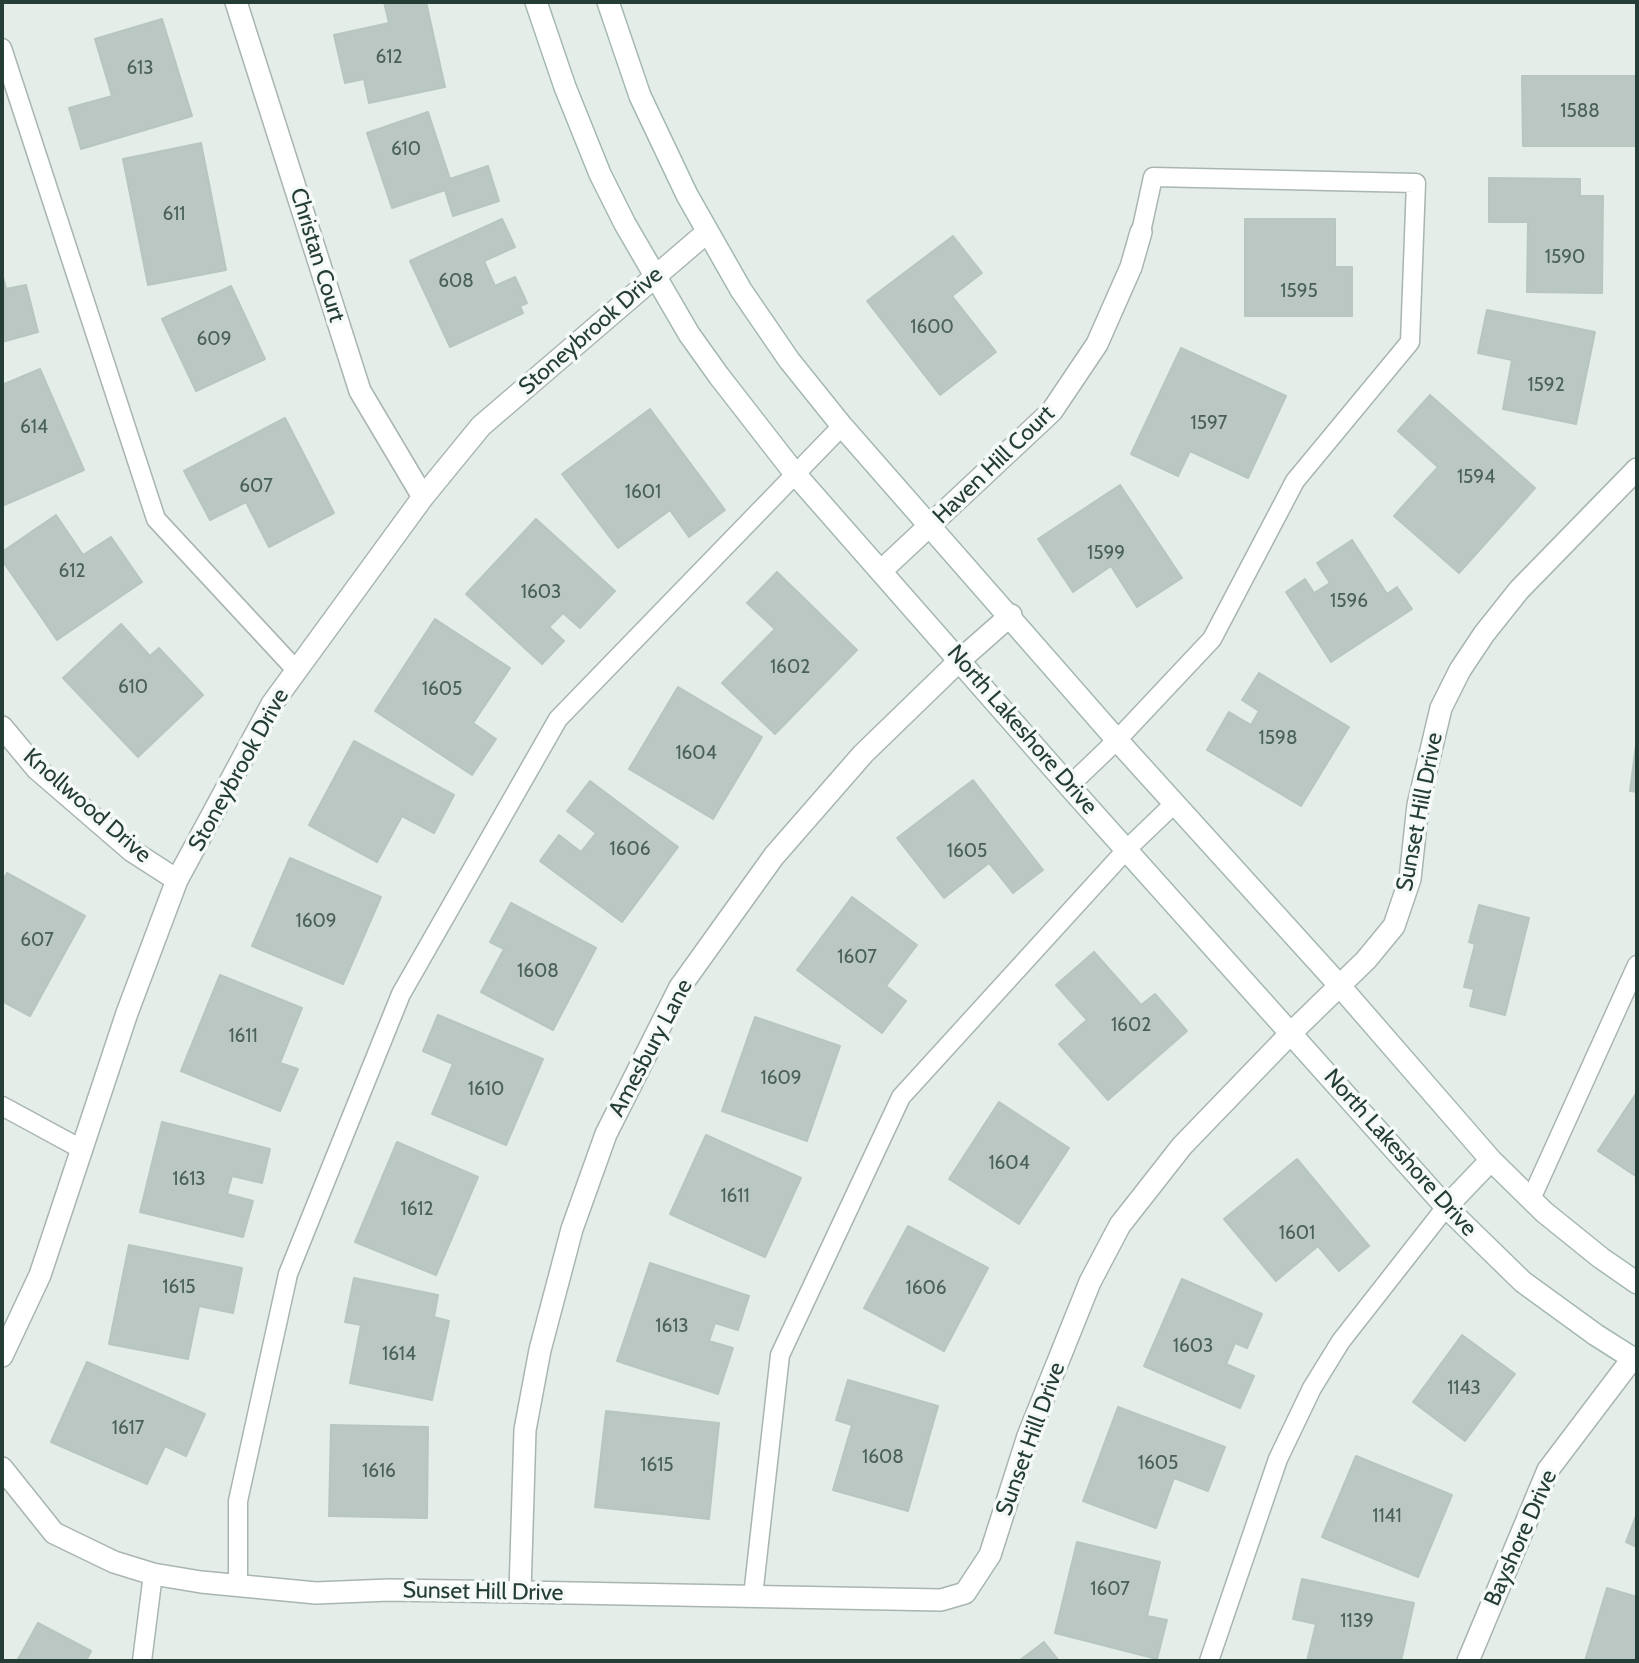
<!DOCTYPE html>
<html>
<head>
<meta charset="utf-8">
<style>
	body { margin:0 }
	#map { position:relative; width:1639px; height:1663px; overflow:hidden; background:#e5ede9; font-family:Cabin,sans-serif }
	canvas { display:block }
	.frame { position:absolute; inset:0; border:4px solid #253d37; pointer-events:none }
</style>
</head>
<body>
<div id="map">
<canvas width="1639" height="1663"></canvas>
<div class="frame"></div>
</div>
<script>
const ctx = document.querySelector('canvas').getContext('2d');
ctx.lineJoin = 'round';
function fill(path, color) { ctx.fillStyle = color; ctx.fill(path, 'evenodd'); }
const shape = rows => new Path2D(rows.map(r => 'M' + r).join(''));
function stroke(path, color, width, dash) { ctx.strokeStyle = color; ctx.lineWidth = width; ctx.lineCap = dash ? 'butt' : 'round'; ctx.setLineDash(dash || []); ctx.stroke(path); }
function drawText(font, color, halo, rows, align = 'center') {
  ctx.font = font + ' Cabin,sans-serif'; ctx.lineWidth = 7; ctx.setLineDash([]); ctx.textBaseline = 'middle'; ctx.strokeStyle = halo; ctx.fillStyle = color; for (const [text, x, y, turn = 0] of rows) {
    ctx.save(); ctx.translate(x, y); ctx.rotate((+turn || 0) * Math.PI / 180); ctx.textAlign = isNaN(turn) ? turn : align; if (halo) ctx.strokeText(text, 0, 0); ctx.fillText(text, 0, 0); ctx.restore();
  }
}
const building = shape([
	[384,2,426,2,445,87,369,103,364,79,345,83,334,35,389,23,384,2],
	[162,19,192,116,81,149,69,108,112,96,95,39,162,19],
	[1522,76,1637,76,1637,146,1523,146,1522,76],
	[428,112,450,179,488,166,499,201,453,216,445,190,392,208,367,133,428,112],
	[201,143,226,270,148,285,123,159,201,143],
	[1489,178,1580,179,1580,196,1603,196,1602,293,1527,292,1528,222,1489,222,1489,178],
	[502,219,515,247,484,261,495,286,515,277,527,303,520,306,523,313,450,347,410,261,502,219],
	[1245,219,1335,219,1335,267,1352,267,1352,316,1245,316,1245,219],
	[953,236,982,273,952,296,996,352,940,395,867,301,953,236],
	[2,273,6,289,26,285,38,332,2,342,2,273],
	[231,286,265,359,196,391,162,319,231,286],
	[1487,310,1595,332,1576,424,1503,409,1512,360,1478,353,1487,310],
	[1181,348,1286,396,1248,478,1190,451,1178,476,1131,454,1181,348],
	[40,369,84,470,2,506,2,385,40,369],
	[1430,395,1535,488,1459,573,1394,516,1438,467,1398,431,1430,395],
	[650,409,725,510,689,537,670,510,618,548,562,474,650,409],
	[285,418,334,513,269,547,246,502,210,520,184,471,285,418],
	[1120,485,1182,578,1137,607,1111,566,1073,592,1038,539,1120,485],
	[56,515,83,555,111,537,142,582,57,640,2,560,2,552,56,515],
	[536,519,615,591,580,628,563,613,549,627,564,641,542,664,466,594,536,519],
	[1352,540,1387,594,1397,587,1412,609,1331,662,1286,592,1305,579,1314,593,1330,583,1317,563,1352,540],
	[777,572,857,650,775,734,722,683,775,629,747,603,777,572],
	[435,619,510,668,473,723,496,739,472,775,375,711,435,619],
	[121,624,150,656,159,648,203,695,138,757,63,678,121,624],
	[1259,673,1349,727,1301,806,1207,750,1229,712,1251,725,1259,711,1242,700,1259,673],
	[678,687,762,737,713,819,629,769,678,687],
	[1637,737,1637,792,1630,791,1637,737],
	[354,741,454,795,434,833,402,816,377,862,309,825,354,741],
	[973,780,1043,870,1013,893,989,863,944,898,897,838,973,780],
	[590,781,678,847,622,922,540,861,559,835,581,852,596,833,567,811,590,781],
	[290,858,381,897,343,984,252,946,290,858],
	[7,873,85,916,30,1016,2,1001,2,970,5,965,2,963,2,882,7,873],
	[852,897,917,945,886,986,906,1001,882,1033,797,970,852,897],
	[511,903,596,948,553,1030,481,992,504,949,490,942,511,903],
	[1479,905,1529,918,1505,1015,1470,1006,1474,989,1464,987,1475,944,1469,942,1479,905],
	[1094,952,1141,1005,1155,994,1187,1031,1108,1100,1059,1044,1087,1020,1056,985,1094,952],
	[220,975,302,1008,280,1063,298,1069,280,1111,181,1071,220,975],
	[438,1015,543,1059,506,1145,432,1114,453,1064,423,1051,438,1015],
	[755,1017,840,1046,807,1141,722,1111,755,1017],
	[1637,1092,1637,1177,1598,1151,1637,1092],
	[999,1102,1069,1148,1019,1224,949,1179,999,1102],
	[162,1122,270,1149,262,1183,232,1176,227,1194,253,1201,243,1237,140,1212,162,1122],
	[706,1135,801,1178,765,1257,670,1214,706,1135],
	[397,1142,478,1177,436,1275,355,1242,397,1142],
	[1297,1159,1369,1246,1339,1271,1318,1246,1276,1281,1224,1219,1297,1159],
	[908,1226,988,1268,944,1351,864,1308,908,1226],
	[129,1245,242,1268,233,1313,199,1306,188,1359,109,1344,129,1245],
	[650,1263,749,1296,738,1330,715,1323,709,1341,733,1348,718,1394,617,1361,650,1263],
	[354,1278,438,1295,434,1317,449,1321,432,1400,350,1383,361,1325,345,1322,354,1278],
	[1182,1279,1262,1314,1247,1348,1235,1343,1226,1364,1254,1376,1240,1408,1144,1366,1182,1279],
	[1462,1335,1515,1374,1465,1441,1413,1402,1462,1335],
	[87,1362,205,1414,186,1456,165,1446,147,1484,51,1442,87,1362],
	[848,1380,938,1406,908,1511,833,1490,852,1425,836,1420,848,1380],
	[1118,1407,1225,1447,1208,1491,1174,1478,1156,1528,1083,1501,1118,1407],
	[606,1411,719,1423,709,1519,595,1507,606,1411],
	[331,1425,428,1427,427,1518,329,1516,331,1425],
	[1356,1456,1452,1495,1418,1577,1322,1537,1356,1456],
	[1637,1513,1637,1547,1626,1542,1637,1513],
	[1077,1542,1160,1562,1147,1616,1167,1620,1157,1659,1055,1633,1077,1542],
	[1302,1579,1414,1603,1401,1661,1307,1661,1316,1624,1293,1619,1302,1579],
	[1607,1588,1637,1597,1637,1661,1585,1661,1607,1588],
	[38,1623,91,1651,86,1661,17,1661,38,1623],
	[1044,1642,1059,1661,1019,1661,1044,1642]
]);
fill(building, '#bac7c2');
stroke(building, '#b7c6c0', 2);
const service = shape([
	[2,48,156,519,297,671],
	[1069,786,1117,740,1212,639,1295,481,1410,342,1416,183,1153,177,1141,232],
	[2,1106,83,1150],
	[1531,1199,1637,965],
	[238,1586,238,1501,288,1274,401,994,558,719,842,426],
	[753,1596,780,1355,901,1097,1127,849,1175,803],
	[142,1661,153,1574],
	[1209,1661,1278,1459,1312,1388,1341,1341,1446,1207]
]);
const minor = shape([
	[236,2,360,391,423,497],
	[881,571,1052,411,1097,344,1131,267,1141,232],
	[2,727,37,769,132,851,177,880],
	[2,1356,40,1275,127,1013,177,880,272,704,423,497,481,426,706,233],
	[2,1468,54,1533,114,1562,153,1574,201,1582,316,1593,389,1590,520,1592,941,1600,965,1593,990,1555,1028,1436,1090,1282,1120,1225,1182,1146,1291,1033,1366,960,1394,926,1410,879,1418,805,1441,708,1460,670,1484,634,1519,590,1637,469],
	[520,1592,525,1430,540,1350,572,1229,606,1134,680,987,774,856,863,754,960,660,1011,615],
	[1468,1661,1548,1470,1632,1359,1637,1357]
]);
const secondary = shape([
	[536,2,565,87,600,174,625,224,689,334,719,376,796,475,1069,786,1446,1207,1523,1282,1596,1335,1637,1361],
	[608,2,640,96,687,195,741,290,789,360,842,426,1117,740,1339,985,1491,1160,1544,1212,1601,1258,1637,1283],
	[1446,1207,1491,1160]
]);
stroke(service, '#a8b5b0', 21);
stroke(minor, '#a8b5b0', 24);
stroke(secondary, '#a4b8b1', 24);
stroke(service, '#fff', 18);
stroke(minor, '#fff', 21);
stroke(secondary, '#fff', 21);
drawText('19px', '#4a605a', null, [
	["612",389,57],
	["613",140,68],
	["1588",1580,111],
	["610",406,149],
	["611",174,214],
	["1590",1565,257],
	["608",456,281],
	["1595",1299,291],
	["1600",932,327],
	["609",214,339],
	["1592",1546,385],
	["1597",1209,423],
	["614",34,427],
	["1594",1476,477],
	["607",256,486],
	["1601",643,492],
	["1599",1106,553],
	["612",72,571],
	["1603",541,592],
	["1596",1349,601],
	["1602",790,667],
	["610",133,687],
	["1605",442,689],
	["1598",1278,738],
	["1604",696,753],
	["1606",630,849],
	["1605",967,851],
	["1609",316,921],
	["607",37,940],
	["1607",857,957],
	["1608",538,971],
	["1602",1131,1025],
	["1611",243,1036],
	["1609",781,1078],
	["1610",486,1089],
	["1604",1009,1163],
	["1613",189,1179],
	["1611",735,1196],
	["1612",417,1209],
	["1601",1297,1233],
	["1615",179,1287],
	["1606",926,1288],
	["1613",672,1326],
	["1603",1193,1346],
	["1614",399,1354],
	["1143",1464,1388],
	["1617",128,1428],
	["1608",883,1457],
	["1605",1158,1463],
	["1615",657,1465],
	["1616",379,1471],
	["1141",1387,1516],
	["1607",1110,1589],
	["1139",1357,1621]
]);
drawText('23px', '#253d37', '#f5f9f7', [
	["Christan Court",317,255,73],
	["Stoneybrook Drive",591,331,-41],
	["Haven Hill Court",994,465,-44],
	["North Lakeshore Drive",1022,730,49],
	["Stoneybrook Drive",239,770,-61],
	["Knollwood Drive",87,806,41],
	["Sunset Hill Drive",1420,812,-79],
	["Amesbury Lane",651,1048,-62],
	["North Lakeshore Drive",1400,1153,48],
	["Sunset Hill Drive",1031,1439,-70],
	["Bayshore Drive",1521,1538,-66],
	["Sunset Hill Drive",483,1592,1]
]);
</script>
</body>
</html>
